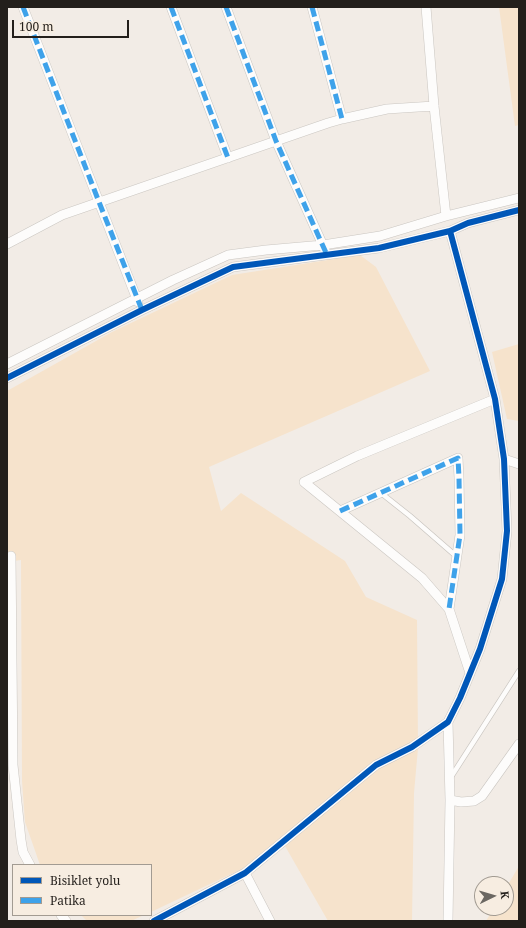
<!DOCTYPE html>
<html>
<head>
<meta charset="utf-8">
<style>
	body { margin:0 }
	#map { position:relative; width:526px; height:928px; overflow:hidden; background:#f2ece6; font-family:"Noto Serif",serif }
	canvas { display:block }
	.frame { position:absolute; inset:0; border:8px solid #231f1b; pointer-events:none }
	.legend { position:absolute; left:12px; top:864px; width:140px; height:52px; box-sizing:border-box; background:#f7ede1; border:1px solid #a29b92; margin:0; padding:5px 7px; list-style:none; font-size:12px; color:#231f1b }
	.legend li { display:flex; align-items:center; gap:8px; height:20px }
	.legend b { width:20px; border:1px solid #a29b92 }
	.north { position:absolute; left:474px; top:876px; width:40px; height:40px; box-sizing:border-box; background:#f7ede1; border:1px solid #a29b92; border-radius:50%; rotate:85deg; font-size:11px; font-weight:700; line-height:16px; text-align:center; color:#231f1b }
	.north::after { content:''; display:block; margin:auto; width:14px; height:18px; background:#6b6762; clip-path:polygon(50% 0,100% 100%,50% 72%,0 100%) }
	.scale { position:absolute; left:12px; top:20px; width:117px; height:18px; box-sizing:border-box; border:2px solid #231f1b; border-top:0; padding-left:5px; font-size:12px; line-height:14px; white-space:nowrap; color:#231f1b; -webkit-text-stroke:3px #f7ede1; paint-order:stroke }
</style>
</head>
<body>
<div id="map">
<canvas width="526" height="928"></canvas>
<div class="frame"></div>
<ul class="legend">
<li><b style="height:5px;background:#0057b8"></b>Bisiklet yolu</li>
<li><b style="height:5px;background:#3ea2ea"></b>Patika</li>
</ul>
<div class="north">K</div>
<div class="scale">100 m</div>
</div>
<script>
const ctx = document.querySelector('canvas').getContext('2d');
ctx.lineJoin = 'round';
function fill(path, color) { ctx.fillStyle = color; ctx.fill(path, 'evenodd'); }
const shape = rows => new Path2D(rows.map(r => 'M' + r).join(''));
function stroke(path, color, width, dash) { ctx.strokeStyle = color; ctx.lineWidth = width; ctx.lineCap = dash ? 'butt' : 'round'; ctx.setLineDash(dash || []); ctx.stroke(path); }
fill(shape([
	[499,7,519,7,519,125,515,126],
	[360,255,376,267,430,371,209,467,221,511,241,493,345,561,366,597,417,620,418,748,414,793,412,921,328,921,281,839,246,867,151,912,151,865,40,865,25,822,22,781,21,560,7,562,7,391,112,332,232,275],
	[519,344,519,421,507,419,492,352],
	[519,866,519,921,486,921,494,908,506,908,506,888],
	[81,915,144,915,131,921,87,921]
]), '#f6e3cc');
const lane = shape([
	[381,493,410,516,456,556],
	[451,777,519,671]
]);
const street = shape([
	[23,7,99,202,138,302],
	[171,7,228,158],
	[226,7,276,141,325,250],
	[312,7,342,119],
	[426,7,434,106,446,216],
	[7,244,62,215,328,123,342,119,387,109,434,106],
	[7,364,173,280,228,255,266,250,323,245,380,236,446,216,519,198],
	[7,378,142,310,233,267,379,248,450,231,468,223,519,210],
	[504,459,519,464],
	[340,511,458,458,459,478,460,535,449,609],
	[11,556,13,765,21,840,23,852,30,865],
	[470,673,449,609,422,578,304,482,357,456,495,399],
	[448,722,450,800,448,921],
	[450,800,461,802,474,801,482,796,519,744],
	[245,873,270,921],
	[61,915,66,921],
	[154,921,245,873,376,765,412,747,448,722,460,698,480,649,502,579,507,531,504,459,495,399,450,231]
]);
stroke(lane, '#cac6c1', 6);
stroke(street, '#cac6c1', 10);
stroke(lane, '#fdfcfb', 4.5);
stroke(street, '#fdfcfb', 9);
stroke(shape([
	[23,7,99,202,142,310],
	[171,7,228,158],
	[226,7,276,141,327,255],
	[312,7,342,119],
	[340,511,458,458,459,478,460,535,449,609]
]), '#3ea2ea', 5, [10, 5]);
stroke(shape([
	[7,378,142,310,233,267,379,248,450,231,468,223,519,210],
	[154,921,245,873,376,765,412,747,448,722,460,698,480,649,502,579,507,531,504,459,495,399,450,231]
]), '#0057b8', 6);
</script>
</body>
</html>
